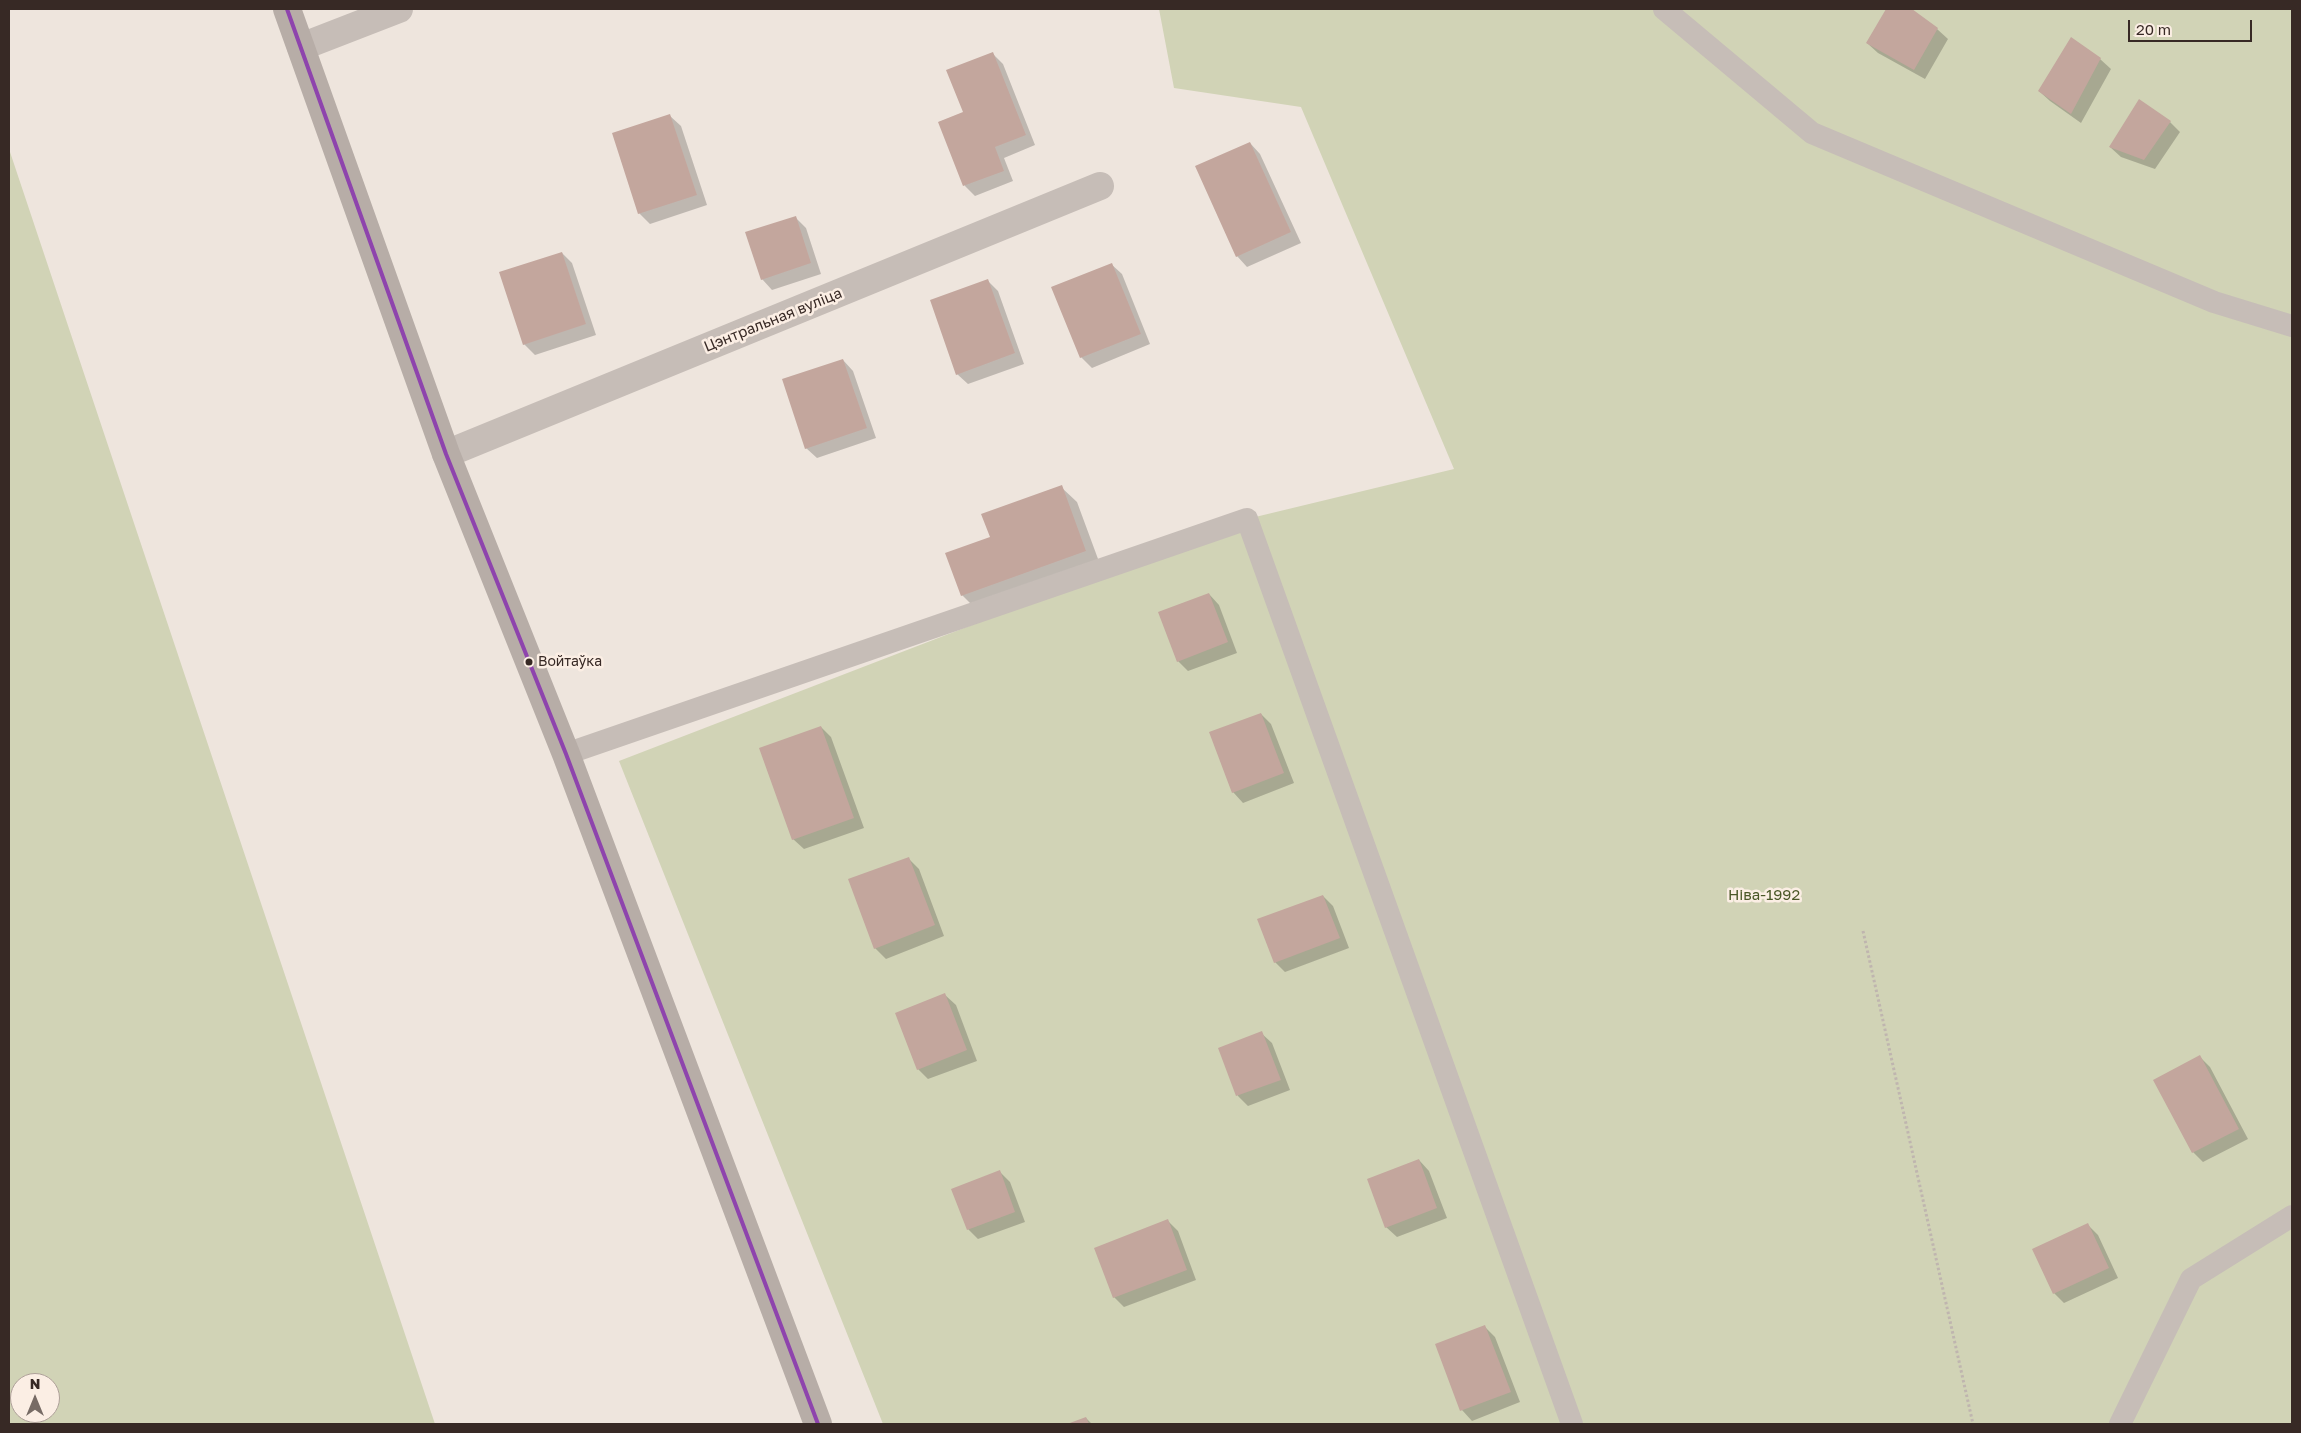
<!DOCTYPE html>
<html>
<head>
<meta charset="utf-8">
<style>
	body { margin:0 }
	#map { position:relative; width:2301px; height:1433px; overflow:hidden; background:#eee5dd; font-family:"Golos Text",sans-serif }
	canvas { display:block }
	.frame { position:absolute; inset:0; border:10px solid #372925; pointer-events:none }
	.north { position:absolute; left:10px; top:1373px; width:50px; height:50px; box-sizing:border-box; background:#fbeee4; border:1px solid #ad9f98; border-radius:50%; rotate:0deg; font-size:14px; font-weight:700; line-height:20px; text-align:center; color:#372925 }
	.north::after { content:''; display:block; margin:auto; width:18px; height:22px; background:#776b65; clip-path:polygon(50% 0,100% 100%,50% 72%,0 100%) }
	.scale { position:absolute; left:2128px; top:20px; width:124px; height:22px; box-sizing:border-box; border:2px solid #372925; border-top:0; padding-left:6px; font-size:15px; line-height:18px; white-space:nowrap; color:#372925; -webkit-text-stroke:4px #fbeee4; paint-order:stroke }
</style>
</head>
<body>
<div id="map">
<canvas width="2301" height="1433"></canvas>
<div class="frame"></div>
<div class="north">N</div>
<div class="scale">20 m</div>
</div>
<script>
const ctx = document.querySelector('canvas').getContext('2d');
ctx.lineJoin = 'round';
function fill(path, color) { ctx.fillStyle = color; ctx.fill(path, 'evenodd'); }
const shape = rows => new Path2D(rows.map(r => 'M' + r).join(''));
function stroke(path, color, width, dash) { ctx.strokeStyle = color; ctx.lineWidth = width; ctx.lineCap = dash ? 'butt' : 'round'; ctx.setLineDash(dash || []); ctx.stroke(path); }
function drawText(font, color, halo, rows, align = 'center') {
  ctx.font = font + ' "Golos Text",sans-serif'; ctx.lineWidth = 5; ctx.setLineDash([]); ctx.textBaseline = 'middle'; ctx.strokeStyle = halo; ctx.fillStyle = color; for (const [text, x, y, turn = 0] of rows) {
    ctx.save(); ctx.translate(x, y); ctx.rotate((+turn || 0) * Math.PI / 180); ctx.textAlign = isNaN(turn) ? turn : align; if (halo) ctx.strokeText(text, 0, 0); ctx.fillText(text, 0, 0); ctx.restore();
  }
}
fill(shape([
	[1159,9,2292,9,2292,1424,883,1424,619,761,1247,519,1454,469,1301,107,1174,88],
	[9,149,435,1424,9,1424],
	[20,1383,50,1383,50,1413,20,1413]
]), '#d1d3b6');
fill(shape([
	[1888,9,1909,9,1937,29,1948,39,1925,79,1878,53,1867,43],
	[993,54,1003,64,1035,145,1004,158,1013,181,975,196,965,186,939,122,964,113],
	[2100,59,2111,69,2081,123,2050,101,2039,91],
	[670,116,681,126,707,205,650,224,639,213],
	[2170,122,2180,132,2155,169,2121,157,2110,147],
	[1250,143,1260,154,1301,243,1247,267,1237,256],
	[795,217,806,228,821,274,772,290,762,279],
	[562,253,572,263,596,335,535,355,524,344],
	[1111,264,1122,274,1150,344,1092,368,1081,357],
	[988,281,998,291,1024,364,968,384,957,374],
	[843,360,853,371,876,438,817,458,806,448],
	[1061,487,1077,502,1101,567,978,611,962,595,991,538],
	[1209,594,1219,605,1237,653,1188,671,1178,661],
	[1261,714,1271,724,1294,783,1243,803,1233,792],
	[821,727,831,737,864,828,804,849,793,839],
	[908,858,919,869,944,936,886,959,875,948],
	[1323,896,1333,906,1349,948,1285,972,1275,962],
	[945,995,956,1005,977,1061,928,1079,918,1069],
	[1261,1033,1272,1043,1290,1090,1248,1106,1238,1096,1220,1048],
	[2200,1057,2210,1067,2248,1139,2203,1162,2193,1152],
	[1419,1160,1429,1171,1447,1218,1397,1237,1386,1227],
	[999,1171,1010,1182,1025,1222,978,1239,968,1229],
	[1168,1221,1178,1231,1196,1280,1124,1307,1114,1297],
	[2087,1224,2098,1235,2118,1278,2064,1303,2054,1293],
	[1485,1327,1495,1337,1520,1402,1472,1421,1462,1410],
	[1086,1418,1092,1424,1070,1424]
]), '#0003');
fill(shape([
	[1886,9,1912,9,1938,28,1914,70,1866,43],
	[2071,37,2101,58,2071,114,2038,91],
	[993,52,1026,135,995,147,1004,171,963,186,938,122,963,112,946,70],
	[2139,99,2171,121,2144,160,2109,147],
	[670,114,697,195,638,214,612,133],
	[1250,142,1291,232,1236,257,1195,166],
	[796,216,811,263,761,280,745,232],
	[562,252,586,324,523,345,499,272],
	[1112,263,1141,334,1080,358,1051,287],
	[988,279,1015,353,956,375,930,300],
	[843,359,867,428,805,449,782,379],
	[1062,485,1086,551,961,596,945,553,990,537,981,514],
	[1209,593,1228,642,1177,662,1158,612],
	[1261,713,1284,773,1232,793,1209,732],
	[821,726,854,818,792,840,759,748],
	[909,857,935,925,874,949,848,879],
	[1323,895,1340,938,1274,963,1257,919],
	[945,993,967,1050,917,1070,895,1013],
	[1262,1031,1281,1080,1236,1096,1218,1048],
	[2200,1055,2239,1129,2192,1153,2153,1080],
	[1419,1159,1437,1208,1385,1228,1367,1179],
	[1000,1170,1015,1212,967,1230,951,1189],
	[1168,1219,1187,1270,1113,1298,1094,1248],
	[2088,1223,2109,1268,2053,1294,2032,1249],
	[1485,1325,1511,1392,1460,1411,1435,1344],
	[1086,1417,1089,1424,1067,1424]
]), '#c3a69d');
stroke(shape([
	[1863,931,1973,1424]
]), '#bfb5af', 3, [2.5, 2.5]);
stroke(shape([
	[1664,9,1812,133,2214,302,2292,326],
	[566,754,1247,519,1572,1424],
	[2120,1424,2191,1279,2292,1216]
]), '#c6bdb7', 22);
stroke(shape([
	[301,47,399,9],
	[446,454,1100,186]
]), '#c6bdb7', 28);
stroke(shape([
	[287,9,446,454,566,754,818,1424]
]), '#b7ada7', 28);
stroke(shape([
	[287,9,446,454,566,754,818,1424]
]), '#8e44ad', 4);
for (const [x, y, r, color] of [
	[529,662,4.5,"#372925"]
]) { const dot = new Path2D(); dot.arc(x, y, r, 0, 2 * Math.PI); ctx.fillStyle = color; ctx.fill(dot); stroke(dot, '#fbeee4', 2); }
drawText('14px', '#372925', '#fbeee4', [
	["Войтаўка",538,662]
], 'left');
drawText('15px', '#372925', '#fbeee4', [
	["Цэнтральная вуліца",773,320,-22]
]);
drawText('15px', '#4a5727', '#fbeee4', [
	["Ніва-1992",1764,895]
]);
</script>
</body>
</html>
